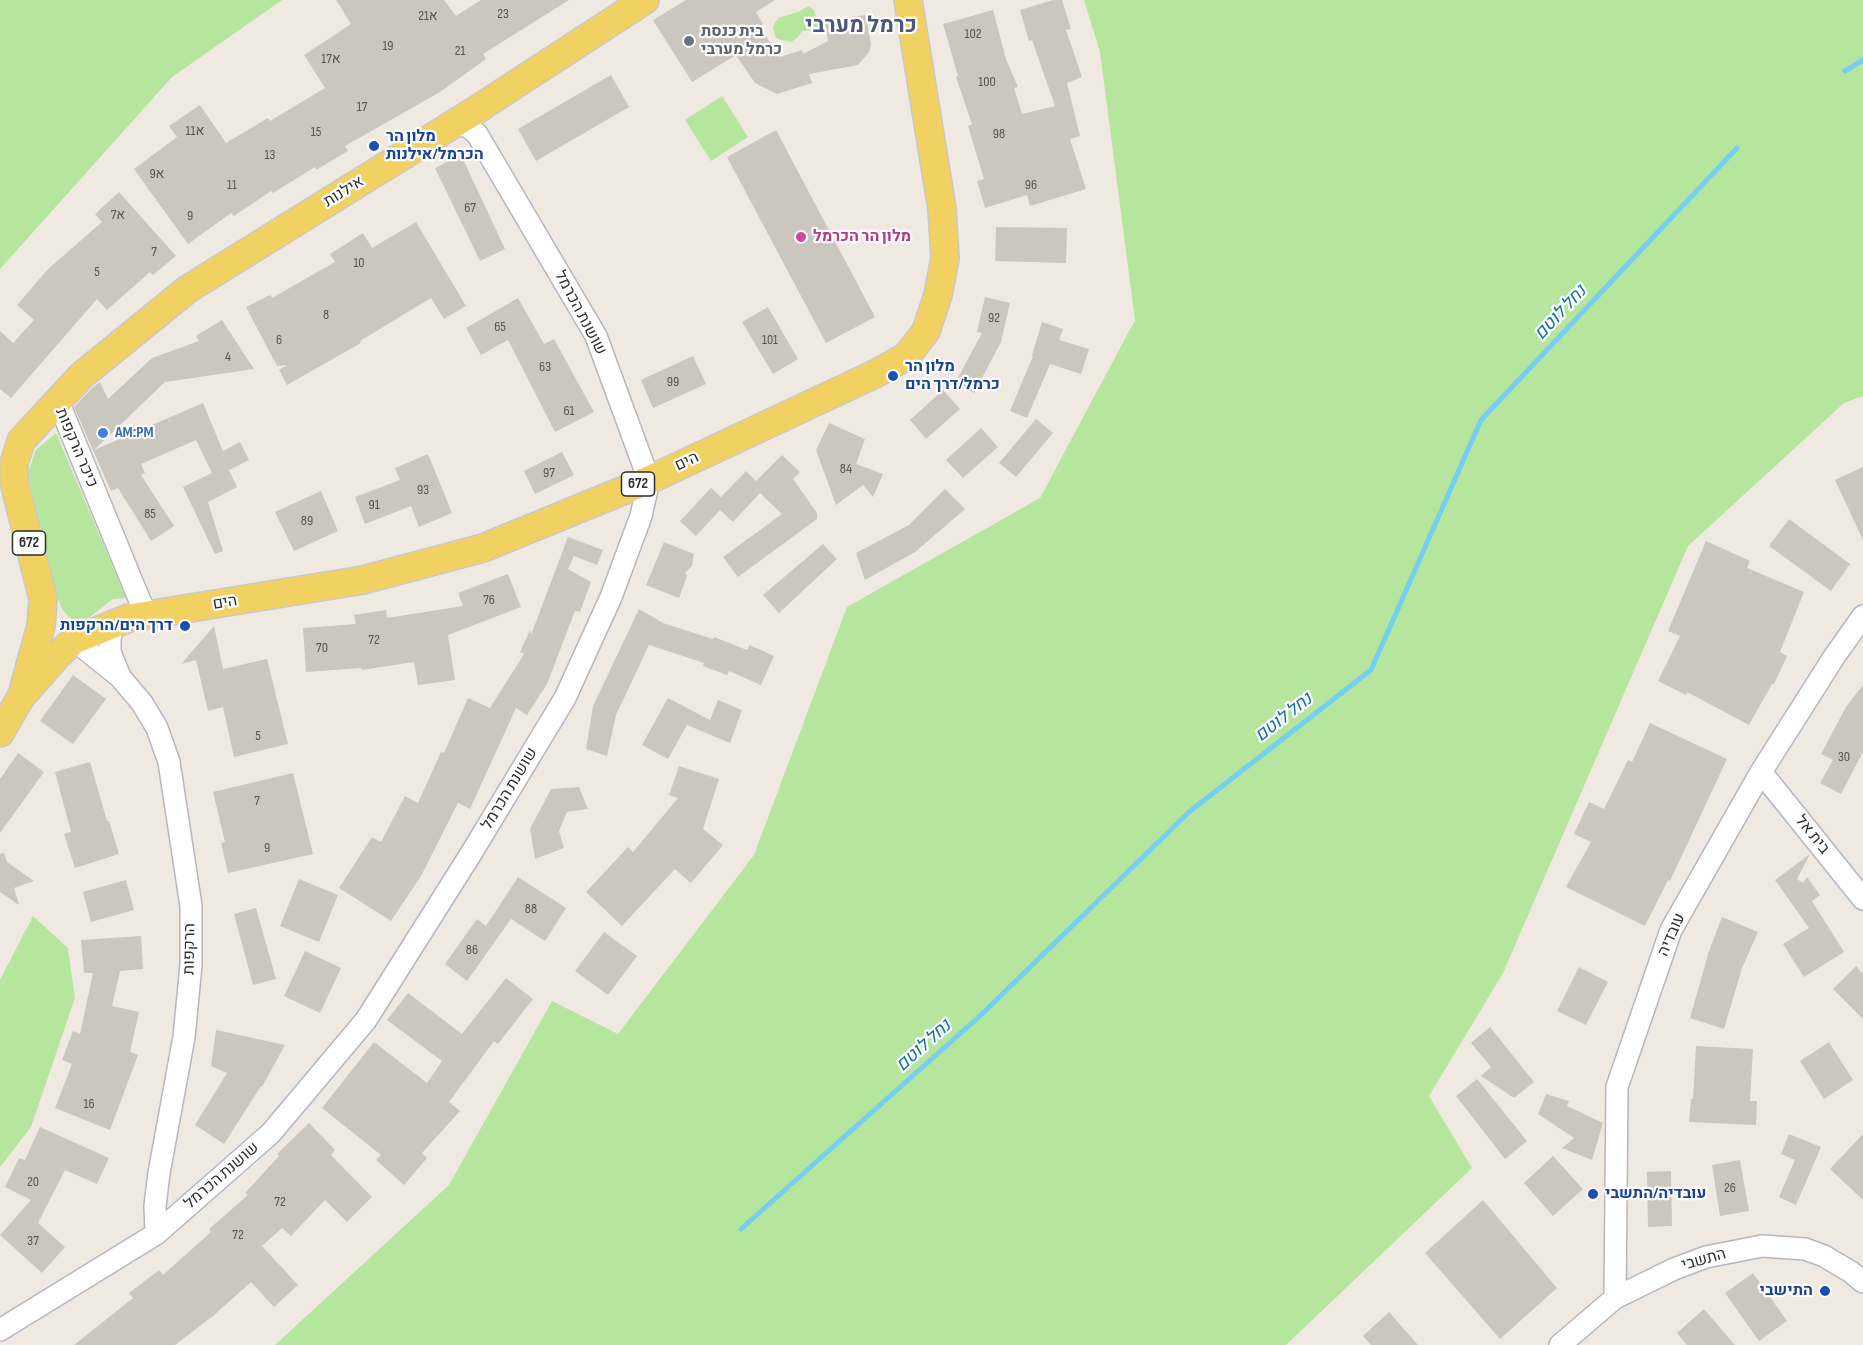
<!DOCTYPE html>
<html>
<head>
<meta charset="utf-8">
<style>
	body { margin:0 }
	canvas { display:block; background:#efe9e1 }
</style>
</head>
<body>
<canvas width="1863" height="1345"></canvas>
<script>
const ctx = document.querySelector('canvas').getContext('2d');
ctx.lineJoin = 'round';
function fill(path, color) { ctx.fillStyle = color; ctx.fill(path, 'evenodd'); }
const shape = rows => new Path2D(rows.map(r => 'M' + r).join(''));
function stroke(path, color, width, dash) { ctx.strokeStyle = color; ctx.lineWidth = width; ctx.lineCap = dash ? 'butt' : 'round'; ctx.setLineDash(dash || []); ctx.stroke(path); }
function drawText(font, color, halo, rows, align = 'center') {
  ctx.font = font + ' "Sofia Sans Condensed",Heebo,sans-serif'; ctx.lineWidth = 4.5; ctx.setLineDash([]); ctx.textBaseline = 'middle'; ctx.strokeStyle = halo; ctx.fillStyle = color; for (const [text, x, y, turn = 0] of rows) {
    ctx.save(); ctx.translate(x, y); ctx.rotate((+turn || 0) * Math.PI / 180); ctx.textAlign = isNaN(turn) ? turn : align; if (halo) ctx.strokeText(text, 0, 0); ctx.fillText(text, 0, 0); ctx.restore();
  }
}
fill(shape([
	[0,0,282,0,172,77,0,269],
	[1084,0,1863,0,1863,396,1844,403,1688,546,1503,973,1429,1096,1472,1168,1286,1345,275,1345,449,1185,552,1001,618,1034,754,855,847,607,1040,498,1135,320,1100,52],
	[809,6,814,10,820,29,802,31,798,37,791,42,778,39,775,36,773,27,778,18,798,12],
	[722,96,748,137,711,161,685,120],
	[56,433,126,598,113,599,77,627,62,609,52,584,28,474,35,451],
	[33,916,68,948,75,998,31,1127,0,1167,0,980]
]), '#b6e59e');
stroke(shape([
	[1845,71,1863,60],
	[741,1229,982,1014,1189,812,1371,670,1481,420,1737,148]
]), '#75cff0', 5);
fill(shape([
	[336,0,444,0,456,16,481,0,569,0,483,54,486,59,440,92,345,146,348,151,316,170,315,167,273,193,271,191,234,216,231,213,188,244,134,169,177,137,169,126,200,105,226,143,268,118,270,121,325,88,304,55,351,24],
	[686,0,775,0,756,12,763,24,759,26,780,57,802,50,803,54,828,41,825,21,866,15,871,45,869,52,858,65,809,74,812,83,777,94,755,83,736,55,692,82,653,20],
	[1053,0,1062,0,1071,29,1066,30,1082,77,1067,83,1080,136,1070,139,1086,189,1030,206,1027,195,985,208,977,181,984,179,968,126,972,124,956,77,958,76,943,24,993,10,1006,59,1018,87,1014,88,1022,114,1055,106,1032,40,1029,41,1020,10],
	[611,75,629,107,536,161,518,129],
	[776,130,875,317,826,343,727,157],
	[461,155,505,249,480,261,435,168],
	[119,192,176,256,153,275,150,272,107,310,97,299,11,398,0,389,0,331,13,343,34,320,17,305,48,269,102,222,95,214],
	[416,222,466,306,444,319,431,298,360,341,361,343,287,385,279,370,287,365,277,366,246,307,270,295,272,298,335,262,330,254,363,233,372,248],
	[996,227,1067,228,1066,263,995,261],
	[985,297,1010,303,1001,342,974,393,955,383,982,333,977,332],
	[518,298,544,344,554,339,594,412,555,432,508,340,481,355,466,328],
	[768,307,798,359,773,374,742,322],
	[222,320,254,369,165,382,94,450,203,403,223,451,240,442,249,460,229,470,237,487,208,502,223,551,215,554,183,487,212,473,196,440,141,464,145,473,141,475,174,526,151,541,118,488,111,491,74,407,92,388,100,382,108,399,152,358,199,341,196,336],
	[1042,322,1063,329,1059,340,1089,349,1081,374,1050,364,1027,418,1010,411,1033,356,1032,355],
	[693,356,706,384,653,408,641,380],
	[943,390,960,409,926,439,910,420],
	[1036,419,1053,433,1016,477,999,463],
	[829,423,865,439,856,464,883,474,873,497,863,485,836,505,816,450],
	[981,428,998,447,963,478,946,460],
	[562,452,574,475,535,494,524,471],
	[428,454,452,513,419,527,411,506,365,524,355,497,400,480,395,468],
	[782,455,800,472,793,479,817,513,817,519,738,577,723,557,782,514,760,493,733,522,720,510,696,536,680,521,711,488,721,497,746,471,756,481],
	[1863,467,1863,540,1835,480],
	[945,489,965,509,915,552,865,580,856,553,909,525],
	[321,491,338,531,294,551,275,512],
	[1789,519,1850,564,1831,591,1769,546],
	[568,537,603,550,597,565,574,556,568,569,591,582,580,612,575,611,547,684,527,715,516,708,470,809,458,803,421,876,391,921,339,888,372,837,381,842,405,796,418,803,441,752,444,753,468,698,490,708,524,654,520,652,530,630,531,635],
	[1706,541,1750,561,1747,568,1804,592,1780,652,1787,656,1774,684,1772,684,1749,725,1687,692,1686,695,1658,681,1680,636,1668,631],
	[664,542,694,554,692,566,685,573,687,576,679,598,646,585],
	[823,544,837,559,779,613,763,595],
	[508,574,521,607,448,635,455,680,418,685,414,662,362,670,361,668,306,672,303,628,356,624,354,615,386,610,387,618,463,606,458,593],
	[639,609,663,623,713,639,714,637,747,650,750,645,774,656,761,685,729,671,727,675,703,666,704,663,649,645,616,715,607,756,586,749,593,706],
	[214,626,223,669,267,659,288,744,234,757,223,707,208,711,196,660,181,664],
	[73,675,106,699,73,744,40,721],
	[1863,685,1863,752,1841,794,1820,783,1833,760,1821,754,1846,707],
	[668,698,710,720,718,700,742,710,730,743,687,725,668,759,642,745],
	[1650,723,1727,759,1670,881,1668,880,1645,926,1566,887,1591,842,1574,834,1589,802,1604,809,1628,760,1632,762],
	[18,753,44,772,0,833,0,779],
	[90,762,107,821,109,821,119,854,75,868,64,834,71,832,55,772],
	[679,766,719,779,703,829,723,845,691,883,675,869,622,926,586,892,628,847,633,852,678,798,669,795],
	[293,773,313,854,228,873,221,843,225,842,213,792],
	[579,787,588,809,567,812,559,831,564,848,535,859,530,829,551,789],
	[4,853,7,862,34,881,14,888,19,905,0,892,0,854],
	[1810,854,1797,879,1803,883,1807,877,1820,895,1812,901,1844,952,1804,977,1783,944,1809,928,1775,880],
	[518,877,566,908,545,941,511,919,467,981,445,964,477,919,486,926],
	[299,879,338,895,319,942,280,926],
	[126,880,134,910,91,922,83,892],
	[256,908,276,979,253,985,234,914],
	[1722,917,1758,932,1742,968,1724,1029,1690,1018,1709,951],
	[604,932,637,956,608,995,575,971],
	[141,936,143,969,120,971,112,1006,139,1012,130,1052,138,1055,110,1130,55,1108,72,1064,62,1060,73,1031,80,1034,93,973,84,973,81,940],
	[305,951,341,968,320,1013,284,996],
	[1856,966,1863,974,1863,1019,1833,989],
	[1579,967,1608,982,1586,1025,1557,1011],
	[506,978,533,999,498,1044,494,1041,449,1102,460,1111,422,1153,427,1158,404,1185,376,1160,381,1155,322,1108,374,1042,427,1083,442,1061,387,1020,408,993,462,1034],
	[1490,1027,1534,1082,1514,1098,1481,1076,1491,1067,1471,1043],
	[216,1030,285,1045,262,1087,261,1086,224,1144,195,1125,227,1073,211,1066],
	[1829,1042,1853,1080,1824,1099,1800,1061],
	[1696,1046,1753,1049,1750,1101,1757,1101,1756,1125,1689,1122,1691,1099,1693,1099],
	[1477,1079,1527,1141,1505,1159,1456,1096],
	[1546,1094,1569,1101,1567,1106,1603,1123,1592,1160,1562,1148,1574,1138,1538,1114],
	[309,1123,335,1150,331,1155,372,1197,347,1222,325,1200,291,1236,282,1228,262,1246,298,1285,274,1307,251,1282,213,1316,175,1345,74,1345,133,1298,129,1293,159,1270,163,1275,211,1232,209,1229,248,1195,245,1193,279,1156,277,1154],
	[40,1127,109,1158,97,1184,65,1170,38,1223,65,1247,42,1273,0,1235,31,1200,5,1187,19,1158,25,1160],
	[1789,1134,1821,1147,1796,1205,1779,1197,1795,1160,1781,1154],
	[1863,1134,1863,1200,1830,1169],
	[1553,1156,1583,1189,1553,1216,1524,1183],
	[1740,1160,1749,1211,1720,1216,1712,1165],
	[1671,1171,1672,1226,1648,1227,1647,1172],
	[1483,1200,1557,1288,1500,1339,1425,1253],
	[1753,1273,1787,1321,1759,1341,1725,1293],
	[1704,1309,1735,1345,1687,1345,1677,1333],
	[1389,1312,1418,1345,1371,1345,1363,1336]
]), '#cbc7bf');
const minor = shape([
	[58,401,140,601,144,609,152,615],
	[114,624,110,638,110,652,120,677],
	[74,640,120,677,142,703,157,728,169,762,191,906,191,965,184,1037,159,1173,155,1206,156,1234],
	[1761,772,1863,899],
	[1615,1298,1617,1087,1671,930,1761,772,1834,657,1863,616],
	[0,1330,156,1234,271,1133,366,1020,472,852,565,698,611,597,641,516,649,480,596,336,477,134,467,126,453,124],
	[1560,1345,1615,1298,1674,1269,1706,1257,1762,1246,1805,1249,1824,1256,1851,1272,1863,1282]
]);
const major = shape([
	[24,687,41,626,43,599,14,482,14,464,21,441,81,376,188,289,473,112,645,0],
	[0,733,21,697,58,655,74,640,129,618,363,580,483,548,649,480,877,373,907,356,926,331,938,295,945,258,942,209,908,0]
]);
stroke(minor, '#b4b7c1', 24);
stroke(major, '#c9c9c9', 30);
stroke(minor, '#fff', 21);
stroke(major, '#f2d163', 27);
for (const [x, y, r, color] of [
	[689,41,6,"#6b7280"],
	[374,146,6,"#1a4fb4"],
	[801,237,6,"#d1479c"],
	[893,376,6,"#1a4fb4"],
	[103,433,6,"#3f7fe0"],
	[185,626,6,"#1a4fb4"],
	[1593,1194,6,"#1a4fb4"],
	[1825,1291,6,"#1a4fb4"]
]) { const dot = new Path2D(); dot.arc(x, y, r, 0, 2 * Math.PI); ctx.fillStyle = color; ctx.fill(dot); stroke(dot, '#fff', 2); }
drawText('14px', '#555452', null, [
	["23",503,14],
	["21א",428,16],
	["102",973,34],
	["19",388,46],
	["21",460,51],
	["17א",331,59],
	["100",987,82],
	["17",362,107],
	["11א",195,131],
	["15",316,132],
	["98",999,134],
	["13",270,155],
	["9א",157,174],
	["11",232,185],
	["96",1031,185],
	["67",470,208],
	["7א",118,215],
	["9",190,216],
	["7",154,252],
	["10",359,263],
	["5",97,272],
	["8",326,315],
	["92",994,318],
	["65",500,327],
	["6",279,340],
	["101",770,340],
	["4",228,357],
	["63",545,367],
	["99",673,382],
	["61",569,411],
	["84",846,469],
	["97",549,473],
	["93",423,490],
	["91",374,505],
	["85",150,514],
	["89",307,521],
	["76",489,600],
	["72",374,640],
	["70",322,648],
	["5",258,736],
	["30",1844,757],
	["7",257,801],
	["9",267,848],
	["88",531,909],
	["86",472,950],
	["16",89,1104],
	["20",33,1182],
	["26",1730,1188],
	["72",280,1202],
	["72",238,1235],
	["37",33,1241]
]);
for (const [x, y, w] of [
	[638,484,33],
	[29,543,33]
]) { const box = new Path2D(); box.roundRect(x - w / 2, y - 12, w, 24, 4.5); ctx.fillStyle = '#fff'; ctx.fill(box); stroke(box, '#2e2e2e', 1.5); }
drawText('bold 15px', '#2e2e2e', null, [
	["672",638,484],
	["672",29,543]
]);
drawText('bold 16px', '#5b616d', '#fff', [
	["בית כנסת",701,32],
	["כרמל מערבי",701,50]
], 'left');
drawText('bold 16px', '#164399', '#fff', [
	["מלון הר",386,137],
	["הכרמל/אילנות",386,155],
	["מלון הר",905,367],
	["כרמל/דרך הים",905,385],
	["דרך הים/הרקפות",173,626,"right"],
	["עובדיה/התשבי",1605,1194],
	["התישבי",1813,1291,"right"]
], 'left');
drawText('16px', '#2e2e2e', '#fff', [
	["אילנות",344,192,-32],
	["שושנת הכרמל",580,313,62],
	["כיכר הרקפות",76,448,67],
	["הים",687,462,-25],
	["הים",225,603,-10],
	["שושנת הכרמל",510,789,-59],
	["בית אל",1812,835,51],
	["עובדיה",1672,935,-66],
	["הרקפות",190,949,-89],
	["שושנת הכרמל",222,1176,-41],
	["התשבי",1704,1260,-16]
]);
drawText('bold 16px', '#b23c85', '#fff', [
	["מלון הר הכרמל",813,237]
], 'left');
drawText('bold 16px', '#366cbe', '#fff', [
	["AM:PM",115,433]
], 'left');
drawText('italic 18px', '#0d6fa3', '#fff', [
	["נחל לוטם",1561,313,-47],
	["נחל לוטם",1284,718,-38],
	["נחל לוטם",924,1046,-42]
]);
drawText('bold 22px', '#4d5680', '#fff', [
	["כרמל מערבי",861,26]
]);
</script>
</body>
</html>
